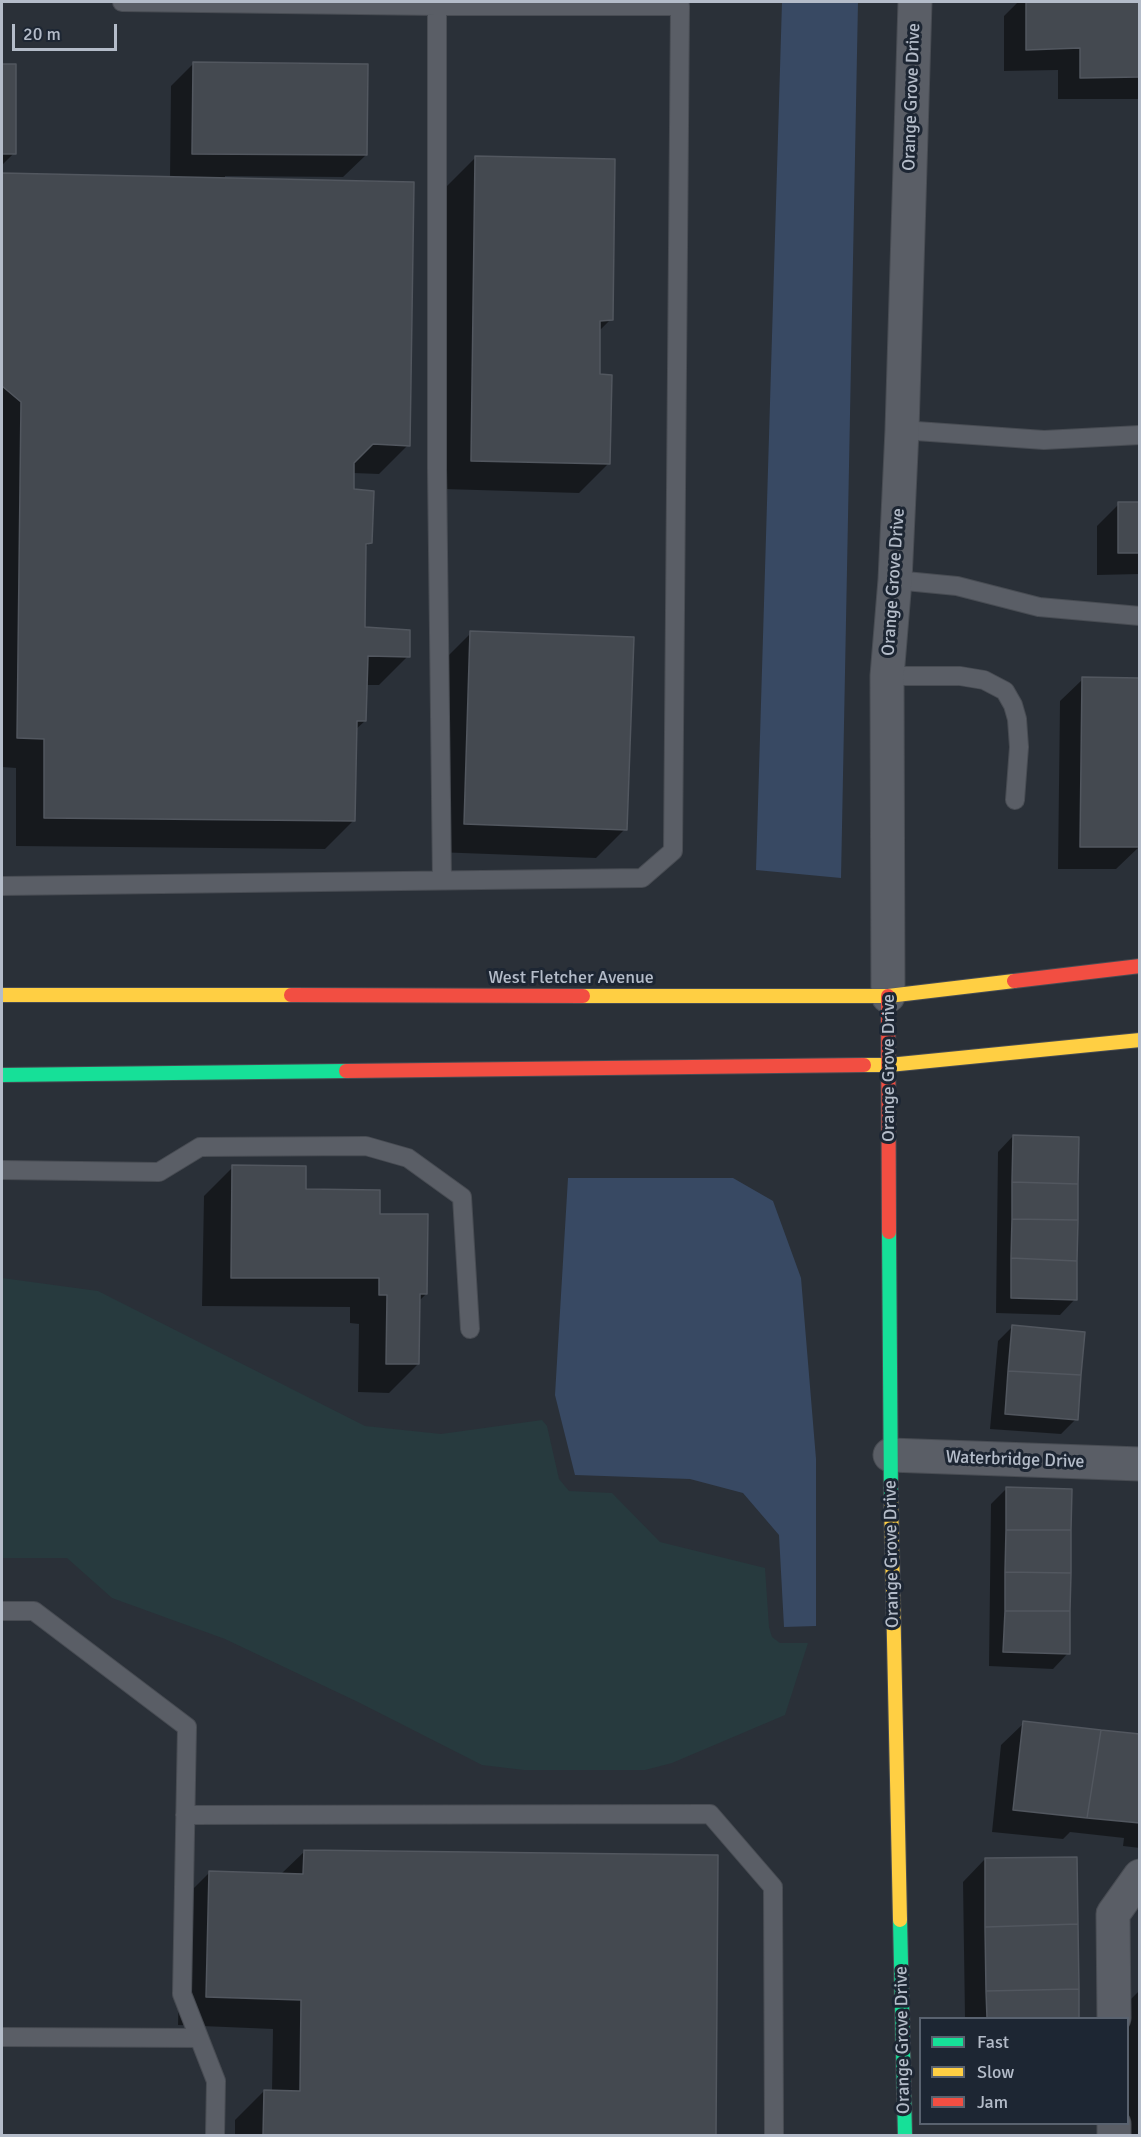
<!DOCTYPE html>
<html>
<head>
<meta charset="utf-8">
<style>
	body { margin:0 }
	#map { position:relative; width:1141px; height:2137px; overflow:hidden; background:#2a3038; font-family:Signika,sans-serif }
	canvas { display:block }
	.frame { position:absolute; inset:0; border:3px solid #b4bcc9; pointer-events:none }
	.legend { position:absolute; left:919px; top:2017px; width:210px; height:108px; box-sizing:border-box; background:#1d2633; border:2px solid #59626f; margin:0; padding:8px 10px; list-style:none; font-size:18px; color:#b4bcc9 }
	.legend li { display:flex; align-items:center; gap:12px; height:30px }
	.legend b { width:30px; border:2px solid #59626f }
	.scale { position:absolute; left:12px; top:24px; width:105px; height:27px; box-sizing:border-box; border:3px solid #b4bcc9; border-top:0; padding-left:8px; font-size:18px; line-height:21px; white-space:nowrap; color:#b4bcc9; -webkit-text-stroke:4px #1d2633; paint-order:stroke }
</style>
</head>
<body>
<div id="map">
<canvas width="1141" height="2137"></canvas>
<div class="frame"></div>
<ul class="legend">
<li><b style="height:8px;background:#16e098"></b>Fast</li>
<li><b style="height:8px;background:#ffcf43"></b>Slow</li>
<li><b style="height:8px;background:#f24e42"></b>Jam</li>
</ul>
<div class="scale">20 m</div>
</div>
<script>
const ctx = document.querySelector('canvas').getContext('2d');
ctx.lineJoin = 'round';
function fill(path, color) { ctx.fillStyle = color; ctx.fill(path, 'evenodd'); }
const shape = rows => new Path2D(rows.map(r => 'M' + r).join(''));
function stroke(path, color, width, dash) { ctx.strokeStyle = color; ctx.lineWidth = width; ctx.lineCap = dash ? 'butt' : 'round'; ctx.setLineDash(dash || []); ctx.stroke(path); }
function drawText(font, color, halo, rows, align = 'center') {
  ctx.font = font + ' Signika,sans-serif'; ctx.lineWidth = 6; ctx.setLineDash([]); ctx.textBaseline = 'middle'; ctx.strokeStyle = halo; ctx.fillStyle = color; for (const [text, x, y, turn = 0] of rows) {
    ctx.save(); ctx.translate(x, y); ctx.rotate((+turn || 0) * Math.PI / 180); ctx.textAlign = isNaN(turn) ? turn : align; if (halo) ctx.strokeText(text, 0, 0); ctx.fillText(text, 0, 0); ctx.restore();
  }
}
fill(shape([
	[2,1278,98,1291,365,1426,441,1434,542,1420,547,1426,559,1479,569,1491,612,1493,660,1542,765,1568,769,1627,772,1637,780,1643,808,1643,785,1715,672,1763,645,1770,524,1770,482,1765,358,1702,225,1639,112,1598,67,1558,2,1558]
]), '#273a3e');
fill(shape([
	[782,2,858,2,841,878,756,870],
	[568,1178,733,1178,773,1201,801,1278,816,1459,816,1626,784,1627,779,1535,743,1493,690,1479,575,1475,555,1395]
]), '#384963');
fill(shape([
	[1018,2,1140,2,1140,99,1058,99,1058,70,1004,71,1004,16],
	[193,64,366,155,343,177,225,176,225,179,408,445,379,474,353,473,352,491,370,542,365,548,364,628,408,656,379,685,366,685,365,721,355,730,354,820,325,849,16,846,16,768,2,767,2,175,170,178,171,86],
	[2,66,15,66,14,153,2,165],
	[476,157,611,319,598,332,598,375,608,464,579,493,443,489,447,186],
	[1140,503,1140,574,1097,575,1097,526,1119,504],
	[471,633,625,829,596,858,435,852,442,662],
	[1083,679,1139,847,1116,869,1058,869,1060,701],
	[1013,1136,1075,1299,1060,1315,996,1313,998,1152],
	[233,1167,304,1191,426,1294,419,1301,418,1364,389,1393,358,1392,359,1324,350,1323,350,1307,202,1306,204,1196],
	[1013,1326,1076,1419,1061,1434,990,1429,998,1341],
	[1007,1488,1068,1653,1053,1669,989,1666,991,1504],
	[1024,1723,1140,1735,1140,1848,1123,1846,1124,1838,1070,1832,1063,1839,992,1832,1001,1745],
	[305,1851,714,2136,235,2136,235,2120,264,2091,272,2091,273,2029,178,2025,181,1901,210,1872,281,1874],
	[1076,1858,1078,2018,965,2018,963,1882,985,1859],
	[1140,1990,1140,2135,1119,2135,1128,2124,1129,2001]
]), '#0007');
const building = shape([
	[1026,2,1140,2,1140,77,1080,78,1080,48,1026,50,1026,2],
	[193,62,368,64,367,155,192,154,193,62],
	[2,64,16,64,16,154,2,154,2,64],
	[475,156,615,159,613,320,600,321,600,374,612,375,610,464,471,461,475,156],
	[2,173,414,182,410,446,373,444,354,463,354,489,374,491,372,543,366,544,365,627,410,630,410,657,368,656,366,721,357,721,355,821,44,818,44,739,17,738,21,402,2,386,2,173],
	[1118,502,1140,502,1140,553,1118,553,1118,502],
	[470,631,634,637,627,830,464,824,470,631],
	[1082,677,1140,678,1140,847,1080,847,1082,677],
	[1013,1135,1079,1137,1078,1184,1012,1182,1013,1135],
	[232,1165,306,1166,306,1189,380,1190,380,1214,428,1214,427,1294,420,1294,419,1364,386,1364,387,1295,379,1295,379,1278,231,1278,232,1165],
	[1012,1182,1078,1184,1078,1220,1012,1219,1012,1182],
	[1012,1219,1078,1220,1077,1261,1011,1258,1012,1219],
	[1011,1258,1077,1261,1077,1300,1011,1298,1011,1258],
	[1012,1325,1085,1332,1081,1375,1008,1371,1012,1325],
	[1008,1371,1081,1375,1078,1420,1005,1414,1008,1371],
	[1006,1487,1072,1489,1071,1530,1006,1530,1006,1487],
	[1006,1530,1071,1530,1071,1573,1005,1572,1006,1530],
	[1005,1572,1071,1573,1070,1611,1005,1611,1005,1572],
	[1005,1611,1070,1611,1070,1654,1003,1652,1005,1611],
	[1023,1721,1101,1730,1087,1818,1013,1810,1023,1721],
	[1101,1730,1140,1734,1140,1823,1087,1818,1101,1730],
	[304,1850,718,1855,716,2136,263,2136,264,2090,300,2091,301,2000,206,1997,209,1871,303,1874,304,1850],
	[1077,1857,1078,1924,985,1927,985,1858,1077,1857],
	[1078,1924,1079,1989,986,1991,985,1927,1078,1924],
	[1079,1989,1079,2018,987,2018,986,1991,1079,1989]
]);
fill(building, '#444950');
stroke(building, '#52575f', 1.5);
const lane = shape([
	[437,6,437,469,442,880],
	[902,430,1044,440,1140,435],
	[895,580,957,586,1039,607,1140,616],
	[887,676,960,676,984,680,1005,691,1013,705,1017,719,1019,747,1015,800],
	[2,886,642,878,673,851,680,6,437,6,122,2],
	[2,1170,159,1172,200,1147,366,1146,408,1158,462,1197,470,1329],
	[2,1611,34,1611,187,1727,182,1994,216,2081,215,2136],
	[185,1815,710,1814,773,1887,774,2136],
	[2,2037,199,2038]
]);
const street = shape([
	[888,996,887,676,895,580,902,430,915,2],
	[890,1455,1140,1464],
	[1114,2018,1113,1914,1140,1876],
	[1114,2124,1114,2136]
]);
const fast = shape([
	[2,1075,346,1071],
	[889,1232,891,1500],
	[900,1920,905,2136]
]);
const slow = shape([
	[2,995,291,995],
	[583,996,888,996,1014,981],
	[864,1065,889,1065,1140,1040],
	[891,1500,900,1920]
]);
const jam = shape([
	[1014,981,1140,966],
	[291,995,583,996],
	[888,996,889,1232],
	[346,1071,864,1065]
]);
stroke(lane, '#484c53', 20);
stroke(street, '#484c53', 35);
stroke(fast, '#484c53', 16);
stroke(slow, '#484c53', 16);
stroke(jam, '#484c53', 16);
stroke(lane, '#5a5e66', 18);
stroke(street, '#5a5e66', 33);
stroke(fast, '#16e098', 14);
stroke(slow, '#ffcf43', 14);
stroke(jam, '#f24e42', 14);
drawText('18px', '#b4bcc9', '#1d2633', [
	["Orange Grove Drive",912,97,-88],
	["Orange Grove Drive",894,582,-86],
	["West Fletcher Avenue",571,978],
	["Orange Grove Drive",889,1068,-90],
	["Waterbridge Drive",1015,1460,2],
	["Orange Grove Drive",892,1554,-91],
	["Orange Grove Drive",903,2040,-91]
]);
</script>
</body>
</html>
